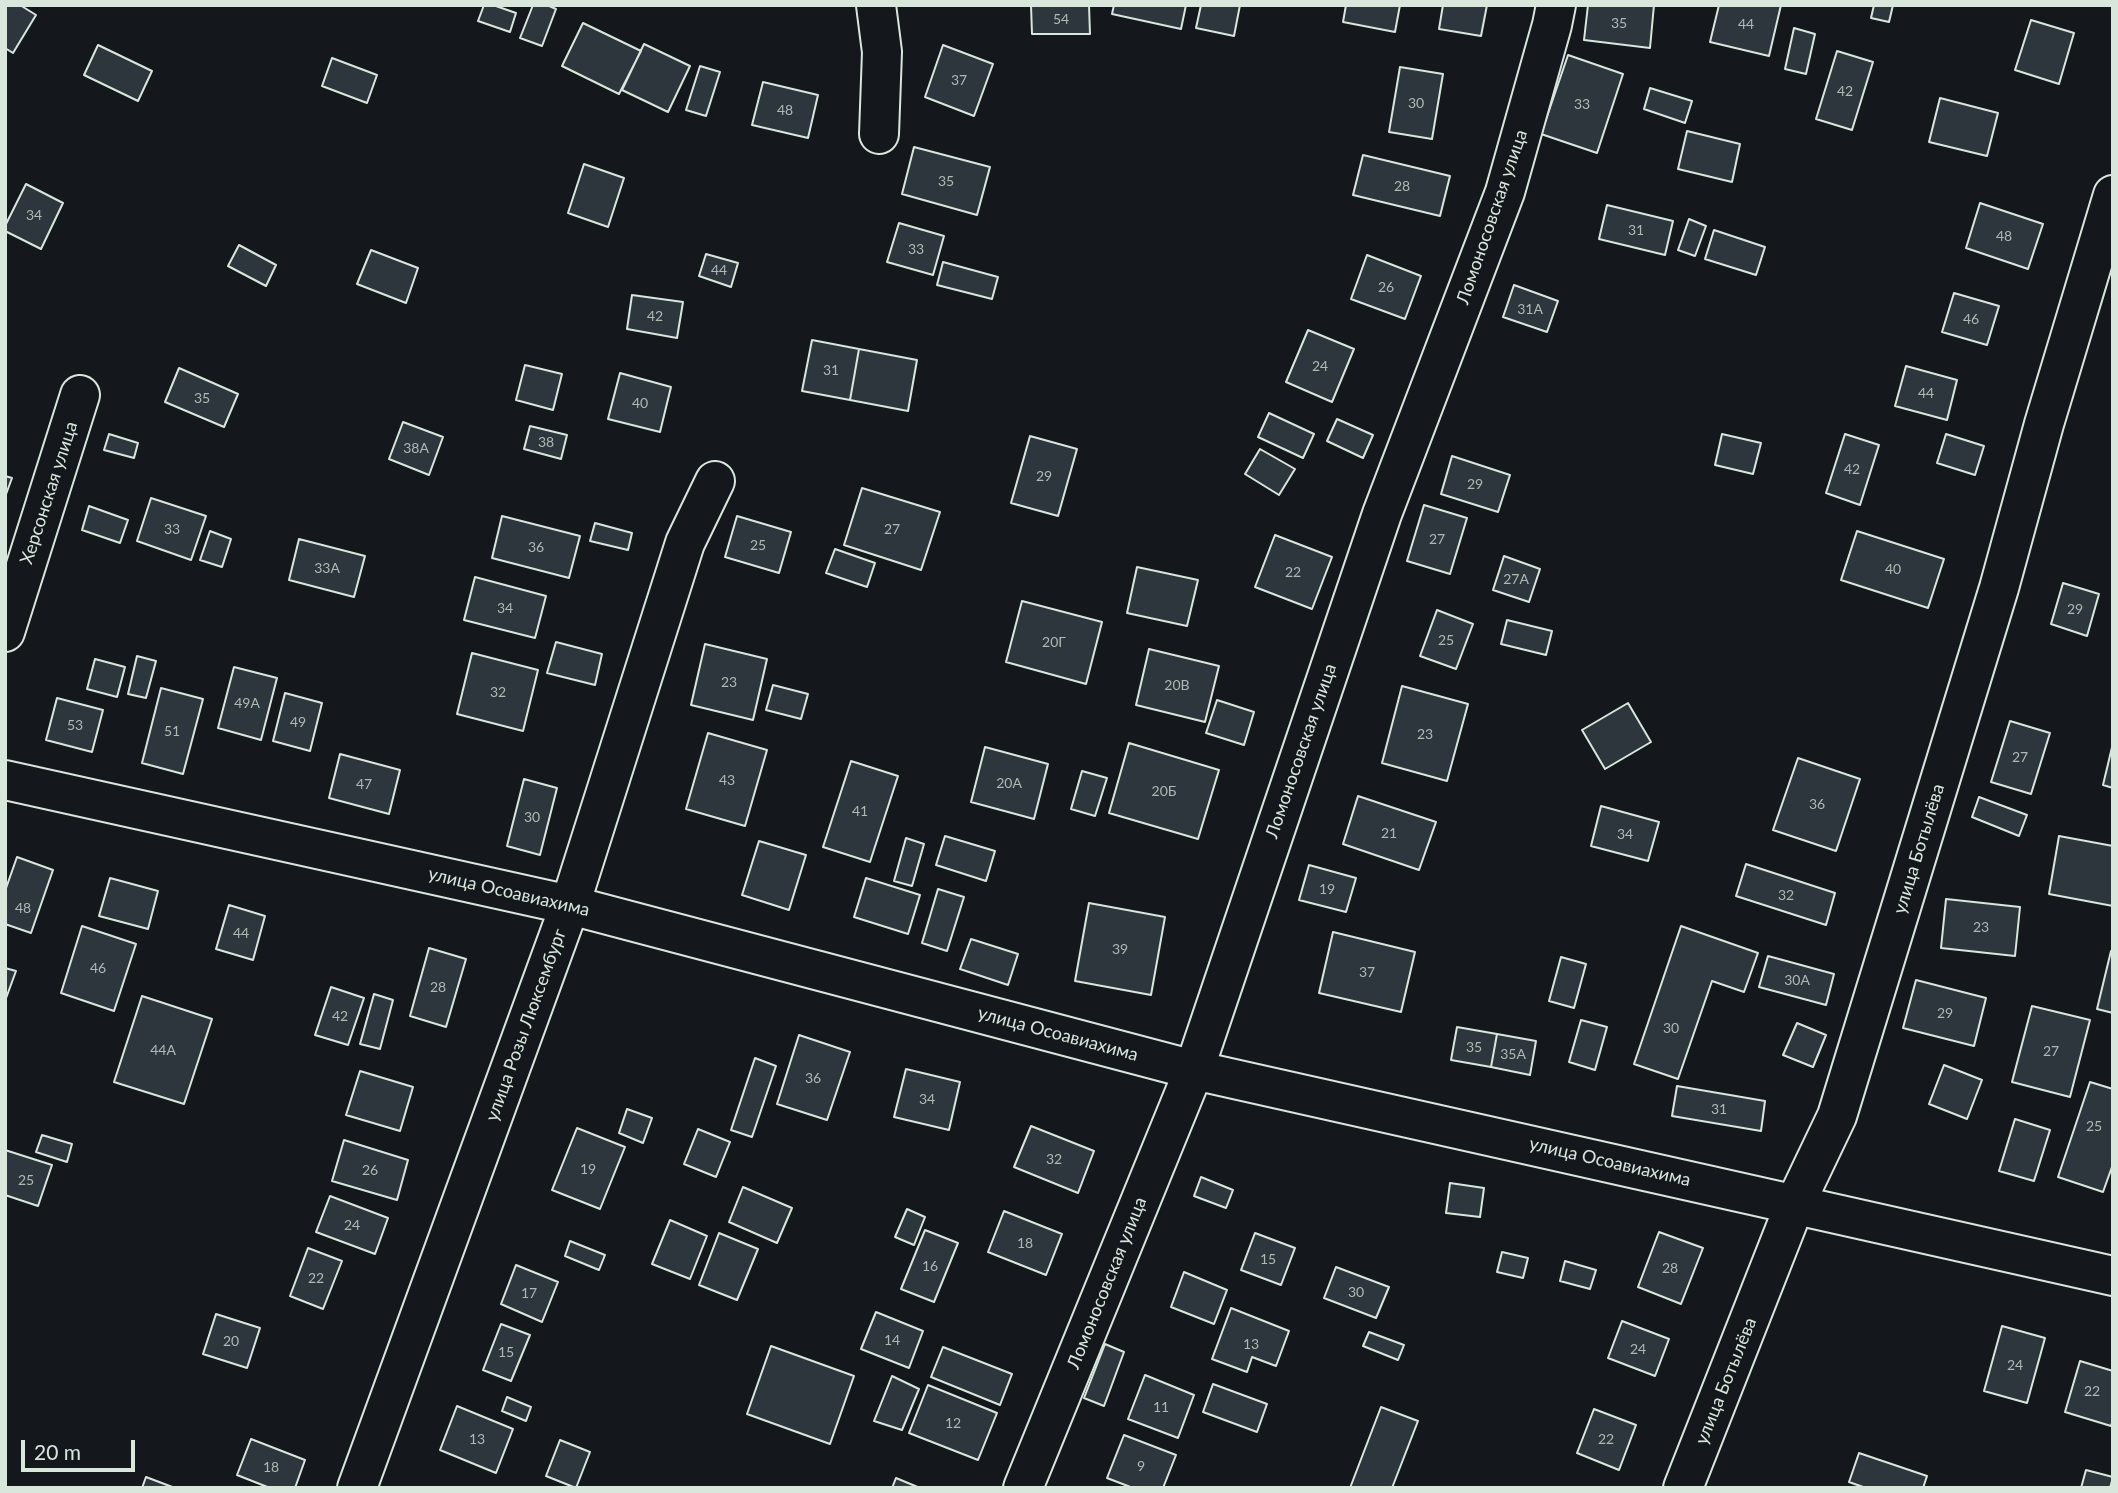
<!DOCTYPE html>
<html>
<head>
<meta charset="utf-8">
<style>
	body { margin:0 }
	#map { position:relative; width:2118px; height:1493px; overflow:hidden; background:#14181c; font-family:Lato,sans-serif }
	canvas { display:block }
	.frame { position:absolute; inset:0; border:7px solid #d8e6dc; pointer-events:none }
	.scale { position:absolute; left:21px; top:1440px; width:114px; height:32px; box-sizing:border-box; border:4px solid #d8e6dc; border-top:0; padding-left:9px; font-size:21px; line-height:24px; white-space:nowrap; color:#d8e6dc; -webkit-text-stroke:5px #14181c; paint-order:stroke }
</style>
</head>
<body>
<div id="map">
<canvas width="2118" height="1493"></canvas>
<div class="frame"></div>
<div class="scale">20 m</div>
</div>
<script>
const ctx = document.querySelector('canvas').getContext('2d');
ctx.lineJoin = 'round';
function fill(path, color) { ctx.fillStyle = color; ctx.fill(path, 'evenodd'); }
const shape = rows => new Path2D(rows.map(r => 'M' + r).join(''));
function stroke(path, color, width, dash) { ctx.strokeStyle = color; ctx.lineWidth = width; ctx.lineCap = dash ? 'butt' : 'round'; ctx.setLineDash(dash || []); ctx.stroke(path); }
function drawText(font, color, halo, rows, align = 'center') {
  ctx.font = font + ' Lato,sans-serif'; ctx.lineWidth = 5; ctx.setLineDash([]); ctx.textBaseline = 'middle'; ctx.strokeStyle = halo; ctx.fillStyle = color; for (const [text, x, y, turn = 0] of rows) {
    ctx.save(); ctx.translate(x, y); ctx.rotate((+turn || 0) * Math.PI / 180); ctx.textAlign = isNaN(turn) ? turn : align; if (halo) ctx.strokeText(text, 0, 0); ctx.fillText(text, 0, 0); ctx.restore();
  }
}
const building = shape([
	[5,5,20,5,36,15,13,53,5,48,5,5],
	[484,5,493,5,516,13,510,32,478,21,484,5],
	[533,5,547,5,556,9,542,46,520,38,533,5],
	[1031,5,1089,5,1090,34,1032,34,1031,5],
	[1114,5,1186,5,1181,29,1112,14,1114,5],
	[1201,5,1240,5,1234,36,1196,28,1201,5],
	[1346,5,1400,5,1395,32,1343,22,1346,5],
	[1443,5,1487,5,1481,36,1439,29,1443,5],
	[1588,5,1654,5,1650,48,1584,40,1588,5],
	[1719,5,1781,5,1769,56,1710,42,1719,5],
	[1874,5,1893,5,1889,22,1871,18,1874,5],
	[2031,20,2074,33,2059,84,2015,70,2031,20],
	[583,23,641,51,619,94,562,66,583,23],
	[1794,28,1815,34,1806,74,1785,69,1794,28],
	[644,44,690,66,668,112,622,90,644,44],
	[98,45,152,71,138,101,84,75,98,45],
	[943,45,993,64,974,116,925,97,943,45],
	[1837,51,1873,62,1852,130,1816,119,1837,51],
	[1568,55,1623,74,1597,153,1541,134,1568,55],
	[332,58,377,75,367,103,322,86,332,58],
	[700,66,720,72,706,116,686,110,700,66],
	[1400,67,1443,74,1432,139,1389,132,1400,67],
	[763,82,818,95,808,138,752,125,763,82],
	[1650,88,1692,101,1685,123,1644,109,1650,88],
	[1940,98,1998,113,1987,156,1929,142,1940,98],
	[1687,131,1740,144,1732,182,1678,169,1687,131],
	[914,147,990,167,977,215,902,194,914,147],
	[1363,155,1450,176,1440,216,1353,195,1363,155],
	[584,164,624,178,608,227,568,213,584,164],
	[26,184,63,203,41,249,5,231,5,226,26,184],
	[1980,203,2043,224,2028,269,1966,248,1980,203],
	[1607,205,1673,221,1665,255,1599,239,1607,205],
	[1689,219,1706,226,1695,256,1678,250,1689,219],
	[899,223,944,236,933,275,887,262,899,223],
	[1714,230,1765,247,1756,275,1705,259,1714,230],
	[239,245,276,265,266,286,228,266,239,245],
	[371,250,418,268,406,303,357,284,371,250],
	[706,254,738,263,731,287,699,276,706,254],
	[1367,255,1421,276,1405,319,1351,299,1367,255],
	[943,262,998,277,992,299,937,285,943,262],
	[1514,285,1558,301,1547,332,1503,317,1514,285],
	[1954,293,1999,306,1987,345,1942,332,1954,293],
	[632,295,683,302,677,338,627,329,632,295],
	[1308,330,1354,349,1332,402,1286,382,1308,330],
	[812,340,859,349,850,400,802,391,812,340],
	[859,349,917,360,908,411,850,400,859,349],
	[525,365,562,374,553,410,516,400,525,365],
	[1906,366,1957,380,1947,420,1895,406,1906,366],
	[179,368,238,394,224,427,165,402,179,368],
	[620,373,671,387,660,432,608,419,620,373],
	[1269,413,1314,434,1303,458,1258,437,1269,413],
	[1337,419,1373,435,1363,458,1327,441,1337,419],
	[403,422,443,437,429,475,389,459,403,422],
	[530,426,567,435,561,459,524,449,530,426],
	[109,434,138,443,134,458,104,450,109,434],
	[1722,434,1761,443,1753,474,1715,465,1722,434],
	[1845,434,1879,445,1860,505,1826,493,1845,434],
	[1946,434,1984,446,1975,475,1937,463,1946,434],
	[1030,436,1077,449,1058,516,1011,503,1030,436],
	[1260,449,1295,469,1279,495,1245,474,1260,449],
	[1452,456,1510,475,1498,512,1441,494,1452,456],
	[5,476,12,478,5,497,5,476],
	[862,488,940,512,921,570,844,545,862,488],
	[151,498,206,516,191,560,137,541,151,498],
	[1424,505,1467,518,1450,574,1407,561,1424,505],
	[89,506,128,520,120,543,82,530,89,506],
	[502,516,580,536,569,578,492,558,502,516],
	[737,516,791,532,779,573,725,557,737,516],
	[595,523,632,533,628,550,590,541,595,523],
	[210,531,231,539,222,567,200,560,210,531],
	[1857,531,1944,559,1928,608,1841,580,1857,531],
	[1275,535,1332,557,1312,609,1255,587,1275,535],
	[299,539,365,556,354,597,289,580,299,539],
	[835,549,875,563,867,587,826,573,835,549],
	[1504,556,1540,569,1529,602,1493,590,1504,556],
	[1137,567,1198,580,1187,626,1127,613,1137,567],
	[475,577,546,596,535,638,464,620,475,577],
	[2063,583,2099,594,2087,636,2051,624,2063,583],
	[1022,601,1102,622,1086,684,1006,662,1022,601],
	[1437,610,1473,624,1456,669,1420,656,1437,610],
	[1507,620,1552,631,1546,655,1501,644,1507,620],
	[556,642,602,654,595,685,547,673,556,642],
	[705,644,767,659,753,720,691,705,705,644],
	[1149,649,1219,666,1205,722,1136,705,1149,649],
	[472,653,538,670,523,731,457,714,472,653],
	[137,656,156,661,146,698,128,694,137,656],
	[95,659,125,667,117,697,87,689,95,659],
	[234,667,277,678,261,740,218,728,234,667],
	[773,685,808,694,801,719,766,710,773,685],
	[1402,686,1468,704,1447,781,1382,763,1402,686],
	[161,688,203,699,183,774,142,763,161,688],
	[285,693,322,703,310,751,273,741,285,693],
	[57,698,103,710,92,752,46,740,57,698],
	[1217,700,1254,712,1244,745,1206,733,1217,700],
	[1628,703,1651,742,1605,769,1582,730,1628,703],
	[2010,721,2050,733,2031,794,1991,782,2010,721],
	[708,733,767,750,745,826,686,809,708,733],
	[1129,743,1219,770,1198,839,1109,813,1129,743],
	[2113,743,2113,788,2103,785,2113,743],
	[985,747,1048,764,1034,819,971,802,985,747],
	[340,754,400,770,389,814,329,798,340,754],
	[1798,758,1860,779,1836,851,1773,830,1798,758],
	[851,761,898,776,870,862,823,847,851,761],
	[1082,771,1107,778,1095,816,1071,809,1082,771],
	[524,779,557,788,540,855,507,846,524,779],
	[1358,796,1436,822,1419,870,1343,844,1358,796],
	[1979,797,2027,815,2019,836,1972,817,1979,797],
	[1601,806,1659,822,1648,861,1591,846,1601,806],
	[945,836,995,851,986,881,936,865,945,836],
	[2059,836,2113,846,2113,906,2049,894,2059,836],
	[906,838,924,844,912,886,894,881,906,838],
	[759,841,806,855,789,910,742,895,759,841],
	[17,857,53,870,31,933,5,924,5,891,17,857],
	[1746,864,1835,893,1826,925,1736,896,1746,864],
	[1309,865,1356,878,1346,912,1299,900,1309,865],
	[110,878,158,891,148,929,99,916,110,878],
	[866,878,920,895,908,934,854,917,866,878],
	[938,889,964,897,947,951,922,943,938,889],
	[1946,899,2020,907,2015,956,1941,948,1946,899],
	[1089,903,1165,917,1151,995,1075,981,1089,903],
	[229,905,265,916,253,960,216,949,229,905],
	[82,926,136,944,114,1011,61,993,82,926],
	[1681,926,1758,953,1744,992,1712,981,1678,1079,1634,1064,1681,926],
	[1333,932,1415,952,1401,1012,1319,993,1333,932],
	[971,939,1018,954,1008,985,960,969,971,939],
	[429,948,466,959,446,1027,410,1016,429,948],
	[2111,951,2113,951,2113,1013,2097,1009,2111,951],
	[1768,956,1834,974,1826,1005,1759,987,1768,956],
	[1561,957,1586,964,1574,1008,1549,1001,1561,957],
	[5,968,16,971,5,1001,5,968],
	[1916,980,1986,998,1974,1046,1903,1028,1916,980],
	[331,987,364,998,348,1045,315,1035,331,987],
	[374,994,393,1000,380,1049,360,1044,374,994],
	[142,996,212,1019,184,1104,114,1082,142,996],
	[2032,1006,2090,1020,2070,1097,2012,1082,2032,1006],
	[1581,1020,1607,1027,1595,1070,1569,1062,1581,1020],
	[1797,1023,1826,1035,1813,1067,1783,1055,1797,1023],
	[1457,1027,1497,1034,1491,1067,1451,1060,1457,1027],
	[1497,1034,1536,1041,1530,1075,1491,1067,1497,1034],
	[799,1035,850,1052,827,1120,777,1104,799,1035],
	[755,1058,776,1066,752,1137,731,1130,755,1058],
	[1944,1065,1982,1080,1967,1119,1929,1104,1944,1065],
	[906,1069,960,1082,949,1130,894,1117,906,1069],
	[360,1071,413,1087,400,1131,346,1115,360,1071],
	[2090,1082,2113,1089,2113,1164,2103,1192,2058,1177,2090,1082],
	[1677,1086,1765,1101,1761,1131,1672,1116,1677,1086],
	[627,1109,652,1118,643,1143,619,1133,627,1109],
	[2015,1119,2050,1130,2034,1181,1999,1171,2015,1119],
	[1031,1126,1094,1151,1078,1193,1014,1167,1031,1126],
	[577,1128,625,1147,600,1209,552,1190,577,1128],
	[698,1129,730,1142,716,1177,684,1164,698,1129],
	[42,1135,72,1144,67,1162,36,1152,42,1135],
	[344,1140,408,1160,397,1200,332,1181,344,1140],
	[5,1150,52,1165,38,1206,5,1195,5,1150],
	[1201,1177,1233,1190,1226,1208,1194,1196,1201,1177],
	[1450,1183,1484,1188,1480,1217,1446,1213,1450,1183],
	[743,1187,792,1208,777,1243,729,1222,743,1187],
	[330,1196,388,1218,375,1254,316,1232,330,1196],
	[907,1209,925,1217,914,1245,895,1237,907,1209],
	[1004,1211,1062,1234,1046,1275,988,1252,1004,1211],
	[670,1220,707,1236,690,1279,652,1264,670,1220],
	[925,1230,958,1243,934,1302,901,1289,925,1230],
	[1659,1232,1703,1248,1681,1304,1638,1287,1659,1232],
	[719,1233,758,1249,737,1300,699,1285,719,1233],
	[1255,1233,1295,1248,1281,1285,1241,1270,1255,1233],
	[570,1241,605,1255,599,1270,565,1256,570,1241],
	[308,1248,342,1261,323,1309,290,1296,308,1248],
	[1502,1252,1528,1258,1523,1278,1497,1272,1502,1252],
	[1565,1261,1596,1270,1590,1289,1560,1281,1565,1261],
	[516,1265,558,1282,542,1322,501,1304,516,1265],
	[1336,1267,1389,1287,1376,1318,1324,1298,1336,1267],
	[1184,1272,1227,1290,1214,1324,1171,1307,1184,1272],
	[1231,1308,1289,1331,1276,1366,1252,1357,1247,1372,1212,1359,1231,1308],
	[876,1312,923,1331,909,1368,861,1349,876,1312],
	[216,1314,260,1328,247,1368,203,1354,216,1314],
	[1622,1321,1669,1339,1655,1376,1608,1358,1622,1321],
	[501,1324,530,1335,511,1381,483,1370,501,1324],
	[2002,1326,2045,1338,2027,1403,1984,1391,2002,1326],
	[1369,1332,1404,1345,1398,1360,1363,1346,1369,1332],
	[1105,1344,1124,1352,1104,1406,1084,1398,1105,1344],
	[771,1346,854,1376,830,1444,747,1414,771,1346],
	[943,1347,1012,1374,1000,1405,931,1377,943,1347],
	[2080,1361,2113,1371,2113,1419,2111,1426,2065,1412,2080,1361],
	[1145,1375,1194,1395,1178,1438,1128,1419,1145,1375],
	[892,1376,919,1389,902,1430,874,1421,892,1376],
	[1213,1384,1267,1404,1257,1432,1203,1412,1213,1384],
	[928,1385,997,1413,978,1460,909,1433,928,1385],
	[507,1397,531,1407,526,1421,502,1411,507,1397],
	[457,1406,513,1429,496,1473,440,1450,457,1406],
	[1381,1407,1418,1421,1392,1488,1350,1488,1381,1407],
	[1594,1409,1636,1425,1619,1470,1577,1453,1594,1409],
	[1124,1435,1176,1455,1163,1488,1133,1488,1107,1478,1124,1435],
	[251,1439,305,1460,295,1488,270,1488,237,1475,251,1439],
	[560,1440,590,1452,576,1488,546,1476,560,1440],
	[1859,1453,1927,1476,1923,1488,1866,1488,1849,1482,1859,1453],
	[2086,1470,2113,1477,2110,1488,2081,1488,2086,1470],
	[146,1477,175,1488,142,1488,146,1477],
	[896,1478,920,1488,892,1488,896,1478]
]);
fill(building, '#2c363c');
stroke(building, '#d8e6dc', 2);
const minor = shape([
	[876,5,882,52,879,134],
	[5,632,80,395],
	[5,780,570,905,1194,1070,2113,1276],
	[357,1488,570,905,685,543,715,481],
	[1023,1488,1194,1070,1382,514,1505,192,1552,25,1556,5],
	[1683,1488,1795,1204,1837,1116,1999,588,2044,424,2113,195]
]);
stroke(minor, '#d8e6dc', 42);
stroke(minor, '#14181c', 38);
drawText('14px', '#adbab4', null, [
	["54",1061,19],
	["35",1619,23],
	["44",1746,24],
	["37",959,80],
	["42",1845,91],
	["30",1416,103],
	["33",1582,104],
	["48",785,110],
	["35",946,181],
	["28",1402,186],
	["34",34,215],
	["31",1636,230],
	["48",2004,236],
	["33",916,249],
	["44",719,270],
	["26",1386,287],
	["31А",1530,309],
	["42",655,316],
	["46",1971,319],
	["24",1320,366],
	["31",831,370],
	["44",1926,393],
	["35",202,398],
	["40",640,403],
	["38",546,442],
	["38А",416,448],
	["42",1852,469],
	["29",1044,476],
	["29",1475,484],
	["33",172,529],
	["27",892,529],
	["27",1437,539],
	["25",758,545],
	["36",536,547],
	["33А",327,568],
	["40",1893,569],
	["22",1293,572],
	["27А",1516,579],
	["34",505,608],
	["29",2075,609],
	["25",1446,640],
	["20Г",1054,642],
	["23",729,682],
	["20В",1177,685],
	["32",498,692],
	["49А",247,703],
	["49",298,722],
	["53",75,725],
	["51",172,731],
	["23",1425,734],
	["27",2020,757],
	["43",727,780],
	["20А",1009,783],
	["47",364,784],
	["20Б",1164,791],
	["36",1817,804],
	["41",860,811],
	["30",532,817],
	["21",1389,833],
	["34",1625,834],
	["19",1327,889],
	["32",1786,895],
	["48",23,908],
	["23",1981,927],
	["44",241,933],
	["39",1120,949],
	["46",98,968],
	["37",1367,972],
	["30А",1797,980],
	["28",438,987],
	["29",1945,1013],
	["42",340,1016],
	["30",1671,1028],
	["35",1474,1047],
	["44А",163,1050],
	["27",2051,1051],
	["35А",1513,1054],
	["36",813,1078],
	["34",927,1099],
	["31",1719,1109],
	["25",2094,1126],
	["32",1054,1159],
	["19",588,1169],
	["26",370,1170],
	["25",26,1180],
	["24",352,1225],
	["18",1025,1243],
	["15",1268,1259],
	["16",930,1266],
	["28",1670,1268],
	["22",316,1278],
	["30",1356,1292],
	["17",529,1293],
	["14",892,1340],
	["20",231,1341],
	["13",1251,1344],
	["24",1638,1349],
	["15",506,1352],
	["24",2015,1365],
	["22",2092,1391],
	["11",1161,1407],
	["12",953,1423],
	["13",477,1439],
	["22",1606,1439],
	["9",1141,1466],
	["18",271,1467]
]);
drawText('18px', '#d8e6dc', '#14181c', [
	["Ломоносовская улица",1492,217,-71],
	["Херсонская улица",49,493,-72],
	["Ломоносовская улица",1301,751,-71],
	["улица Ботылёва",1919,849,-73],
	["улица Осоавиахима",509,892,13],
	["улица Розы Люксембург",526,1025,-70],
	["улица Осоавиахима",1058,1034,15],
	["улица Осоавиахима",1610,1162,13],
	["Ломоносовская улица",1107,1283,-68],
	["улица Ботылёва",1726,1381,-68]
]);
</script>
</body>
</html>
